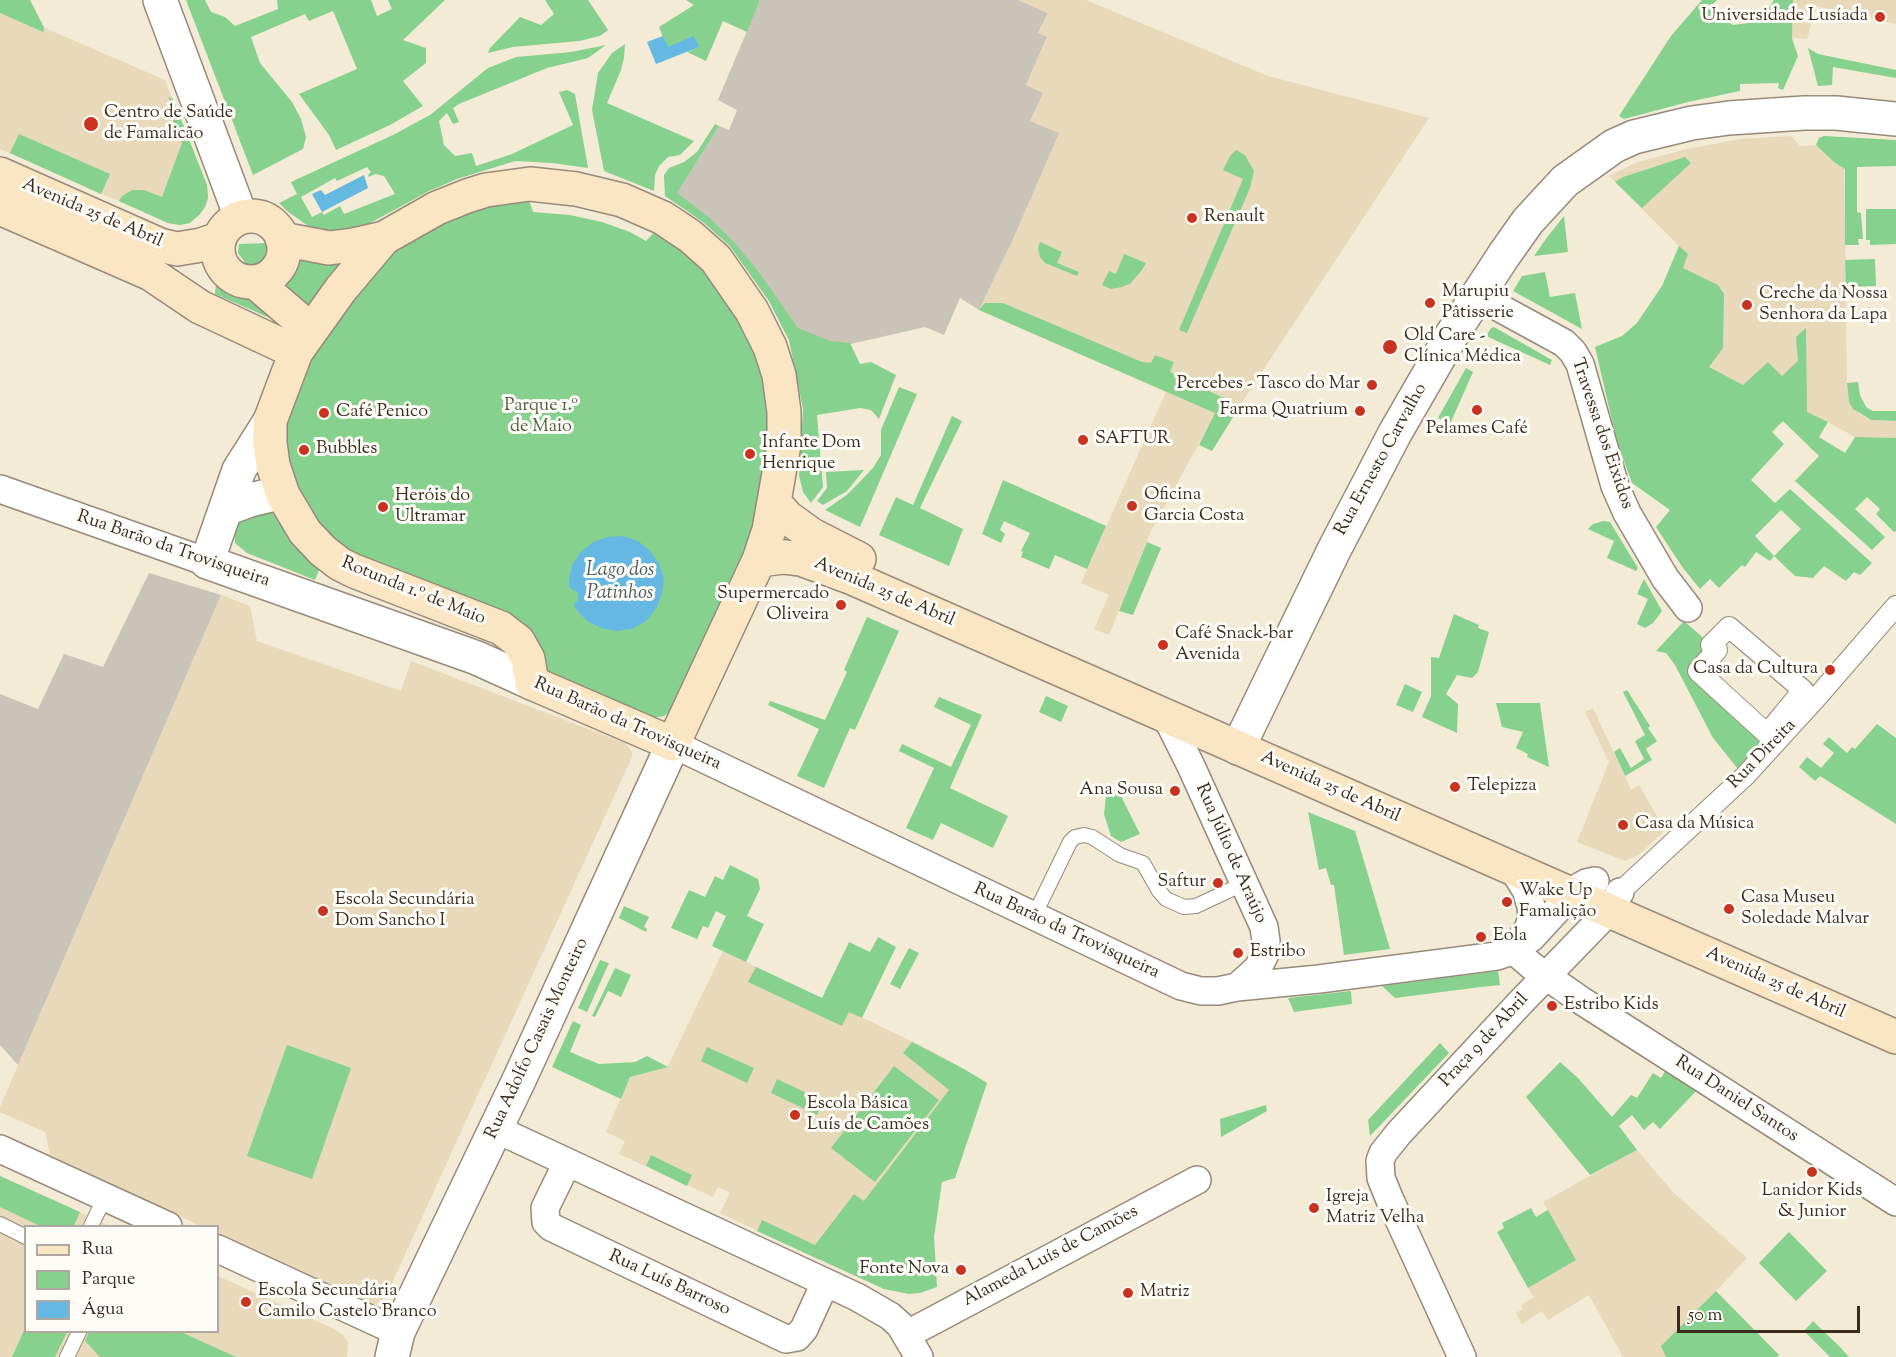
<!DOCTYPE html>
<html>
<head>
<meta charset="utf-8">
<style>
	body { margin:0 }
	#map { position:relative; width:1896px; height:1357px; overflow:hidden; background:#f3ebd5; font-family:"Sorts Mill Goudy",serif }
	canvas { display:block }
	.legend { position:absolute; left:24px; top:1225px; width:195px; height:108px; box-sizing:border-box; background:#fdfcf7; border:2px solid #afa8a0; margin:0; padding:8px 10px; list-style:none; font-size:18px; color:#3b2a1e }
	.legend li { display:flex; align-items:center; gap:12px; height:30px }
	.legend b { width:30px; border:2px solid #afa8a0 }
	.scale { position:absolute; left:1677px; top:1306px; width:183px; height:27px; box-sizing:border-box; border:3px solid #3b2a1e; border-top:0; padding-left:8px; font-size:18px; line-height:21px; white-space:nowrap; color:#3b2a1e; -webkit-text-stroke:4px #fdfcf7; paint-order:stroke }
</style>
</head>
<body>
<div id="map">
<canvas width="1896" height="1357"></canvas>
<ul class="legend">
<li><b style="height:8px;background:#fbe6c3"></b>Rua</li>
<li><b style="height:16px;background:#86d18e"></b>Parque</li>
<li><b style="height:16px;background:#65b8e1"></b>Água</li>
</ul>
<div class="scale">50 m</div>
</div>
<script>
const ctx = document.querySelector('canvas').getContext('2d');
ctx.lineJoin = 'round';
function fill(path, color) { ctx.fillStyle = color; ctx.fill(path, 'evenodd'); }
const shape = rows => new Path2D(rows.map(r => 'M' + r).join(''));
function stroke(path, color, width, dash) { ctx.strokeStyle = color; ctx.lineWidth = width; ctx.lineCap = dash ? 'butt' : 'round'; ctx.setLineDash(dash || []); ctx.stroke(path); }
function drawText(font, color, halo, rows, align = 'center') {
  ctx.font = font + ' "Sorts Mill Goudy",serif'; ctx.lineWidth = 6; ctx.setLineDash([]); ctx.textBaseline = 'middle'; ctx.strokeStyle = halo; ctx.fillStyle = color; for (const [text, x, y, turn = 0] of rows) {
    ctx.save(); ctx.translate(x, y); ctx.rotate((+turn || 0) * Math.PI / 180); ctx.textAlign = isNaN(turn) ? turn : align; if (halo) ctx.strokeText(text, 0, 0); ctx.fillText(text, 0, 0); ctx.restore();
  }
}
fill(shape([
	[0,0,30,0,45,28,165,80,207,185,208,198,205,207,199,215,190,223,180,225,168,223,0,149],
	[1018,0,1086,0,1268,76,1429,118,1231,419,1215,414,1151,531,1109,635,1094,629,1109,595,1081,583,1166,392,979,310,1014,237,1058,133,1030,121,1026,85,1047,38,1038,34,1048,13],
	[1793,0,1896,0,1896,24,1816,6,1807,39,1792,38],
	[1791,136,1800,146,1816,145,1819,138,1824,136,1844,137,1847,383,1849,402,1860,415,1871,420,1896,421,1896,438,1855,437,1828,422,1720,375,1637,323,1662,286,1679,246,1609,176,1635,163,1686,149,1741,139],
	[221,595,250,606,257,641,401,691,411,661,625,743,632,752,632,757,387,1294,382,1301,376,1304,367,1305,218,1234,218,1226,201,1226,50,1155,45,1132,0,1112,0,1107],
	[1593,708,1631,790,1639,785,1665,830,1640,854,1625,861,1577,842,1609,762,1585,712],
	[723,951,930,1050,987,1083,955,1178,942,1181,819,1260,720,1213,730,1193,718,1187,713,1197,619,1154,625,1141,606,1132,630,1077,668,1066],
	[1637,1150,1673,1192,1747,1258,1716,1291,1779,1355,1777,1357,1623,1357,1589,1295,1548,1320,1542,1311,1522,1324,1516,1313,1523,1309,1521,1305,1534,1297,1528,1288,1575,1260,1543,1202],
	[0,1176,110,1226,26,1226,26,1332,218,1332,218,1276,334,1329,343,1335,348,1343,347,1357,0,1357]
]), '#e8d9ba');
fill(shape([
	[760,0,1018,0,1048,13,1038,33,1047,37,1026,85,1043,93,1030,121,1059,133,1014,237,979,310,960,298,944,335,925,327,794,357,789,340,769,301,730,246,703,222,673,199,719,126,729,130,737,110,718,100],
	[149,573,221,595,18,1065,0,1045,0,694,38,709,64,654,103,667]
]), '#c9c3b8');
fill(shape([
	[0,0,30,0,44,28,43,32,0,13],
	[186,0,205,0,211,12,225,17,235,26,278,9,277,0,371,0,377,16,392,9,388,0,445,0,403,40,426,48,426,63,403,81,423,106,390,125,336,150,329,135,299,94,357,69,333,11,309,21,305,14,251,37,260,63,292,102,301,119,306,137,303,149,253,175],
	[545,0,588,0,608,30,600,36,579,41,513,47,488,53,490,48,520,17,541,25,554,14],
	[686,0,760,0,747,32,723,21,706,61,687,52,699,47,667,47,659,27,694,5],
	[1702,0,1717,0,1713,4,1722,18,1733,25,1749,23,1765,14,1774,0,1793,0,1792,38,1798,56,1783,90,1778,88,1779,83,1740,84,1740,91,1688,102,1624,119,1619,116,1671,36],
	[625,44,624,58,621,70,607,103,694,141,680,155,668,157,659,166,655,175,654,191,604,171,592,110,598,73,612,53],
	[606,45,588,58,547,68,459,104,453,108,459,122,453,124,447,113,439,121,444,145,455,156,472,153,476,166,512,154,573,125,559,92,567,90,575,94,588,168,552,163,515,161,457,179,429,191,363,227,326,233,311,228,287,211,279,203,297,194,291,182,395,134,430,115,488,68,516,57,571,52],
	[367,167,371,172,368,175,369,177,375,174,384,176,395,194,344,214,340,206,324,215,322,212,312,217,301,197,335,178,337,181],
	[1808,48,1818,54,1896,70,1896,78,1833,67,1832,85,1818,86],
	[168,97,173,99,207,185,208,198,205,207,199,215,190,223,180,225,168,223,119,201,122,196,132,190,144,190,162,197,182,143,173,121,176,114],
	[715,124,719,126,677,193,710,218,734,242,758,271,798,328,830,341,850,343,860,364,871,362,896,375,879,419,871,410,860,408,817,415,823,487,811,503,803,492,799,475,803,409,789,340,769,301,730,246,703,222,665,196,664,175,669,168,684,162,697,152],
	[19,134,110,174,101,194,10,153],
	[1824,136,1896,140,1896,166,1857,167,1857,212,1861,213,1863,239,1858,239,1859,245,1845,245,1845,169,1834,162,1816,145,1819,138],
	[1236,150,1245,155,1254,171,1250,188,1187,333,1179,330,1243,179,1223,170,1230,156],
	[1685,157,1691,163,1642,208,1615,182,1623,177],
	[526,191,533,212,570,215,602,222,630,232,646,241,661,225,710,265,773,378,761,524,676,708,664,716,652,718,543,677,529,647,364,567,304,518,280,437,301,371,399,238],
	[1866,209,1896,209,1896,244,1870,245,1870,240,1866,240],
	[1564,216,1568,252,1534,256,1548,236],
	[1040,242,1062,252,1057,263,1079,272,1077,276,1045,263,1040,257,1038,248],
	[267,243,270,250,268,257,262,263,255,266,247,265,238,253,239,244],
	[1679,246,1688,254,1683,268,1718,285,1724,294,1723,348,1709,367,1743,385,1768,362,1782,376,1798,361,1796,337,1806,328,1807,412,1828,422,1819,437,1845,453,1855,437,1896,438,1896,531,1894,532,1876,514,1880,509,1867,497,1855,509,1885,537,1872,550,1795,481,1819,456,1783,421,1772,432,1784,444,1751,480,1775,503,1790,489,1872,563,1860,575,1854,572,1846,581,1824,566,1813,578,1795,576,1774,556,1770,561,1756,552,1745,567,1742,565,1719,588,1710,579,1700,589,1683,568,1656,527,1670,510,1632,483,1617,442,1595,347,1622,336,1637,323,1662,286],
	[1781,510,1801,529,1774,556,1755,536],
	[298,252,356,252,316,312,279,285,293,268],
	[1124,254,1146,263,1142,270,1131,283,1122,287,1111,289,1102,285,1109,271,1116,274],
	[1875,259,1876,286,1846,287,1845,260],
	[1545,272,1550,297,1575,293,1582,329,1513,291,1522,276],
	[216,283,266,303,288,326,215,294],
	[985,303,1003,303,1142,362,1151,363,1155,355,1174,362,1170,372,1240,406,1212,451,1199,445,1215,413,979,310],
	[1494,327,1552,360,1550,365,1486,336,1491,328],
	[1466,368,1473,372,1450,424,1438,418],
	[1858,382,1860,395,1866,407,1873,411,1896,411,1896,421,1871,420,1853,409,1849,402,1847,383],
	[899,387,917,394,860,527,825,510,848,494,873,468,881,455,881,430],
	[952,416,962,421,920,508,963,529,949,566,879,535,896,497,913,505],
	[864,470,847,491,823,505,817,501,827,488,826,472],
	[1003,480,1106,526,1087,569,1055,555,1049,569,1021,557,1023,552,1021,551,1030,533,1004,521,1000,530,1005,534,1001,543,982,534],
	[253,508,277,512,321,565,315,580,247,553,235,543,234,526],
	[1603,521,1610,522,1638,568,1636,571,1607,558,1614,541,1588,529,1593,524],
	[1147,542,1161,548,1133,615,1119,611],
	[1644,579,1662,611,1653,623,1645,628,1637,624,1648,599,1637,594],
	[1454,614,1479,625,1478,628,1489,632,1478,672,1472,678,1457,675,1446,694,1458,704,1457,733,1422,717,1431,696,1431,657,1439,658],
	[867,617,899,631,855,730,850,728,824,788,797,776,819,729,768,705,770,701,825,720,847,672,844,670],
	[1684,621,1717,650,1698,671,1767,734,1738,769,1713,738,1675,665,1666,653,1656,651],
	[1405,684,1422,692,1413,712,1396,705],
	[1627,690,1650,726,1648,728,1657,741,1646,749,1652,760,1625,776,1614,752,1620,748,1631,768,1644,759,1635,741,1645,735,1623,692],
	[1046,696,1068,706,1061,722,1039,712],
	[939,697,982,715,950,788,1008,816,993,848,941,823,933,840,906,828,934,768,899,751,902,744,951,767,971,725,934,707],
	[1496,703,1540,703,1549,767,1527,757,1528,754,1516,748,1523,732,1502,727],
	[1877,724,1896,738,1896,824,1820,776,1815,781,1799,767,1807,757,1821,768,1834,753,1823,744,1829,737,1847,753,1852,747,1855,749],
	[1107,787,1119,792,1140,834,1121,842,1111,836,1104,814],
	[1308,812,1355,831,1390,949,1344,955,1334,885,1331,885,1326,868,1319,870],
	[730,865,758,879,760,889,747,916,764,924,746,962,712,946,726,916,716,911,708,928,703,926,697,939,671,928,689,890,705,897,715,876,723,880],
	[624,906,649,917,644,927,647,929,646,932,619,918],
	[878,937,896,947,862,1018,849,1012,842,1026,748,982,756,967,822,998,849,942,870,952],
	[909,948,919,953,900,989,890,984],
	[600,960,609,963,587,1012,578,1008],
	[615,968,631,975,621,997,608,991,595,1017,592,1016],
	[1498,971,1500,985,1481,987,1395,998,1382,986],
	[1351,991,1352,1004,1294,1012,1288,998],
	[573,1021,581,1025,570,1052,599,1064,635,1062,647,1056,668,1067,630,1077,621,1099,552,1067],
	[912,1042,964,1069,987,1083,955,1178,942,1182,934,1237,937,1287,920,1293,909,1294,884,1289,757,1231,762,1220,815,1245,854,1194,864,1201,949,1090,903,1053],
	[1440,1043,1449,1053,1370,1136,1368,1120],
	[287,1045,351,1068,312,1179,247,1156],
	[707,1047,754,1068,747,1083,701,1061],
	[1560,1062,1578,1078,1612,1117,1631,1095,1637,1098,1653,1073,1661,1078,1667,1068,1699,1088,1660,1129,1653,1122,1644,1130,1632,1115,1619,1126,1637,1150,1590,1175,1526,1097],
	[894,1066,939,1100,875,1182,831,1148],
	[777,1079,824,1101,817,1115,771,1093],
	[1266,1105,1267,1111,1221,1137,1220,1119],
	[651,1155,692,1175,687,1186,646,1166],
	[0,1176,80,1212,74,1226,40,1226,0,1207],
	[1531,1208,1536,1217,1548,1210,1576,1260,1528,1288,1497,1232,1504,1228,1502,1223],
	[1789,1232,1827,1271,1796,1301,1759,1263],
	[1716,1291,1779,1355,1777,1357,1666,1357,1661,1346],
	[1813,1321,1840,1347,1849,1357,1830,1357,1804,1331],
	[25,1328,26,1332,67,1332,55,1357,12,1357],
	[89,1332,181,1332,236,1357,100,1357,85,1341]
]), '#86d18e');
fill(shape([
	[663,36,668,47,694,36,699,47,656,64,647,42],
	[364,175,368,188,322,212,312,194,321,190,325,195],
	[623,536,638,541,650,551,659,563,664,579,662,594,656,609,646,621,632,629,616,631,601,628,587,621,576,609,574,605,578,600,578,593,569,587,569,580,572,565,581,552,593,542,608,537]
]), '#65b8e1');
const service = shape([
	[1034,916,1070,842,1075,837,1084,835,1092,837,1120,855,1143,863,1159,891,1166,899,1184,907,1196,906,1245,883],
	[0,1224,26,1237],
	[91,1226,105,1197],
	[67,1357,79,1332]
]);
const pedestrian = shape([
	[1729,627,1803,690,1767,734,1698,671,1717,650,1711,645,1729,627],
	[1620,892,1745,776,1818,696,1896,606]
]);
const minor = shape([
	[1478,296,1564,343,1573,352,1580,364,1615,486,1627,513,1665,578,1688,608],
	[0,489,207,562],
	[1166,716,1191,766,1264,927,1266,941,1265,954,1258,968,1237,987],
	[673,744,1181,986,1201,991,1218,991,1237,987,1319,979,1497,956,1506,953,1531,938,1577,888,1586,883,1595,881],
	[1513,869,1526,890,1531,906,1532,918,1528,929,1517,944],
	[1512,949,1532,966,1582,1001,1896,1202],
	[496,1129,857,1297,890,1316,900,1325,919,1357],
	[0,1149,168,1226],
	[567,1163,545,1208,546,1222,551,1227,786,1339,797,1337,804,1329,825,1283],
	[218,1249,398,1332],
	[906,1335,1197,1180],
	[1462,1357,1390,1200,1381,1178,1380,1161,1383,1153,1399,1133,1520,1003,1609,911,1620,892]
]);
const tertiary = shape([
	[160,0,241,217],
	[270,421,239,470,207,562,477,658,532,683],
	[226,509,250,500,271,495,283,495],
	[1238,748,1334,550,1395,433,1451,336,1504,255,1528,221,1565,181,1614,146,1634,137,1692,123,1729,118,1804,113,1836,113,1896,119],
	[392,1357,398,1332,519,1080,673,744]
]);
const secondary = shape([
	[0,174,160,245,177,249,201,245,219,239],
	[530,184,576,189,622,200,663,218,690,236,716,259,752,311,770,347,779,375,784,412,784,445,769,530,759,560,673,744,532,683,528,659,518,641,501,628,354,571,340,564,323,551,305,532,283,495,273,465,270,443,270,421,296,352,341,289,384,238,437,208,467,196,486,190,530,184],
	[0,208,151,274,200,307,296,352],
	'218 249a33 33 0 1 1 66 0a33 33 0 1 1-66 0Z',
	[282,239,329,248,353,245,384,238],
	[255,282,296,317,310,332],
	[774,502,787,517,812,535,859,559],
	[759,560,784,557,801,559,850,577,1896,1037]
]);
stroke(service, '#978a7a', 16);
stroke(pedestrian, '#978a7a', 22);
stroke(minor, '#978a7a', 30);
stroke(tertiary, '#978a7a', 36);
stroke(secondary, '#978a7a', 36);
stroke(service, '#fff', 14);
stroke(pedestrian, '#fff', 20);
stroke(minor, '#fff', 27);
stroke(tertiary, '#fff', 33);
stroke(secondary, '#fbe6c3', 33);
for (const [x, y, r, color] of [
	[1880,17,6,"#c8321e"],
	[91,124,8,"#c8321e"],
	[1192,218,6,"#c8321e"],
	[1430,303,6,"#c8321e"],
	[1747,305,6,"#c8321e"],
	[1390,347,8,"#c8321e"],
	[1372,385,6,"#c8321e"],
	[1477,410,6,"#c8321e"],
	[1360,411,6,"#c8321e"],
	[324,413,6,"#c8321e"],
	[1083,440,6,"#c8321e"],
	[304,450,6,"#c8321e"],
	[750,454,6,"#c8321e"],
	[1132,506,6,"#c8321e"],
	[383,507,6,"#c8321e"],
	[841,605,6,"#c8321e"],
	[1163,645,6,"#c8321e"],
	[1830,670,6,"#c8321e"],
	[1455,787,6,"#c8321e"],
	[1175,791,6,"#c8321e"],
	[1623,825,6,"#c8321e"],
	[1218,883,6,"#c8321e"],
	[1507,902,6,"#c8321e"],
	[1729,909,6,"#c8321e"],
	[323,911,6,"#c8321e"],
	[1481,937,6,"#c8321e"],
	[1238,953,6,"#c8321e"],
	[1552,1006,6,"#c8321e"],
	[795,1115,6,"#c8321e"],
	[1812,1172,6,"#c8321e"],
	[1314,1208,6,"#c8321e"],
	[961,1270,6,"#c8321e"],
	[1128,1293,6,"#c8321e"],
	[246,1302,6,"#c8321e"]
]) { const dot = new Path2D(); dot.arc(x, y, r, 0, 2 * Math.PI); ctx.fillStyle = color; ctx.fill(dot); stroke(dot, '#fdfcf7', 2); }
drawText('18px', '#3b2a1e', '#fdfcf7', [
	["Universidade Lusíada",1868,17,"right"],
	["Centro de Saúde",104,114],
	["de Famalicão",104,135],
	["Renault",1204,218],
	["Marupiu",1442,293],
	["Pâtisserie",1442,314],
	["Creche da Nossa",1759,295],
	["Senhora da Lapa",1759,316],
	["Old Care -",1404,337],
	["Clínica Médica",1404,358],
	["Percebes - Tasco do Mar",1360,385,"right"],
	["Farma Quatrium",1348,411,"right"],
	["Café Penico",336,413],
	["Pelames Café",1477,430,"center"],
	["SAFTUR",1095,440],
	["Infante Dom",762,444],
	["Henrique",762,465],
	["Bubbles",316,450],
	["Oficina",1144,496],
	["Garcia Costa",1144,517],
	["Heróis do",395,497],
	["Ultramar",395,518],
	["Supermercado",829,595,"right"],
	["Oliveira",829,616,"right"],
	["Café Snack-bar",1175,635],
	["Avenida",1175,656],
	["Casa da Cultura",1818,670,"right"],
	["Telepizza",1467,787],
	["Ana Sousa",1163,791,"right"],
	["Casa da Música",1635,825],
	["Saftur",1206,883,"right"],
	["Wake Up",1519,892],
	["Famalição",1519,913],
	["Casa Museu",1741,899],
	["Soledade Malvar",1741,920],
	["Escola Secundária",335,901],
	["Dom Sancho I",335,922],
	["Eola",1493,937],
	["Estribo",1250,953],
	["Estribo Kids",1564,1006],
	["Escola Básica",807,1105],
	["Luís de Camões",807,1126],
	["Lanidor Kids",1812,1192,"center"],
	["& Junior",1812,1213,"center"],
	["Igreja",1326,1198],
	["Matriz Velha",1326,1219],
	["Fonte Nova",949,1270,"right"],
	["Escola Secundária",258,1292],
	["Camilo Castelo Branco",258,1313],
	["Matriz",1140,1293]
], 'left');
drawText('18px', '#3b2a1e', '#fdfcf7', [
	["Avenida 25 de Abril",92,214,23],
	["Travessa dos Eixidos",1601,434,71],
	["Rua Ernesto Carvalho",1382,460,-61],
	["Rua Barão da Trovisqueira",173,550,19],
	["Rotunda 1.º de Maio",413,592,22],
	["Avenida 25 de Abril",884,593,23],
	["Rua Barão da Trovisqueira",627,725,24],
	["Rua Direita",1763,755,-46],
	["Avenida 25 de Abril",1330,788,24],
	["Rua Júlio de Araújo",1230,854,66],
	["Rua Barão da Trovisqueira",1066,932,25],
	["Avenida 25 de Abril",1775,984,24],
	["Rua Adolfo Casais Monteiro",538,1039,-65],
	["Praça 9 de Abril",1485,1041,-47],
	["Rua Daniel Santos",1736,1100,33],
	["Alameda Luís de Camões",1051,1257,-28],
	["Rua Luís Barroso",669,1284,25]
]);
drawText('18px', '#525c40', '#fdfcf7', [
	["Parque 1.º",541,407],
	["de Maio",541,428]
]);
drawText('italic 20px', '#4a5c62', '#fdfcf7', [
	["Lago dos",620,572],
	["Patinhos",620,595]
]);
</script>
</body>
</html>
